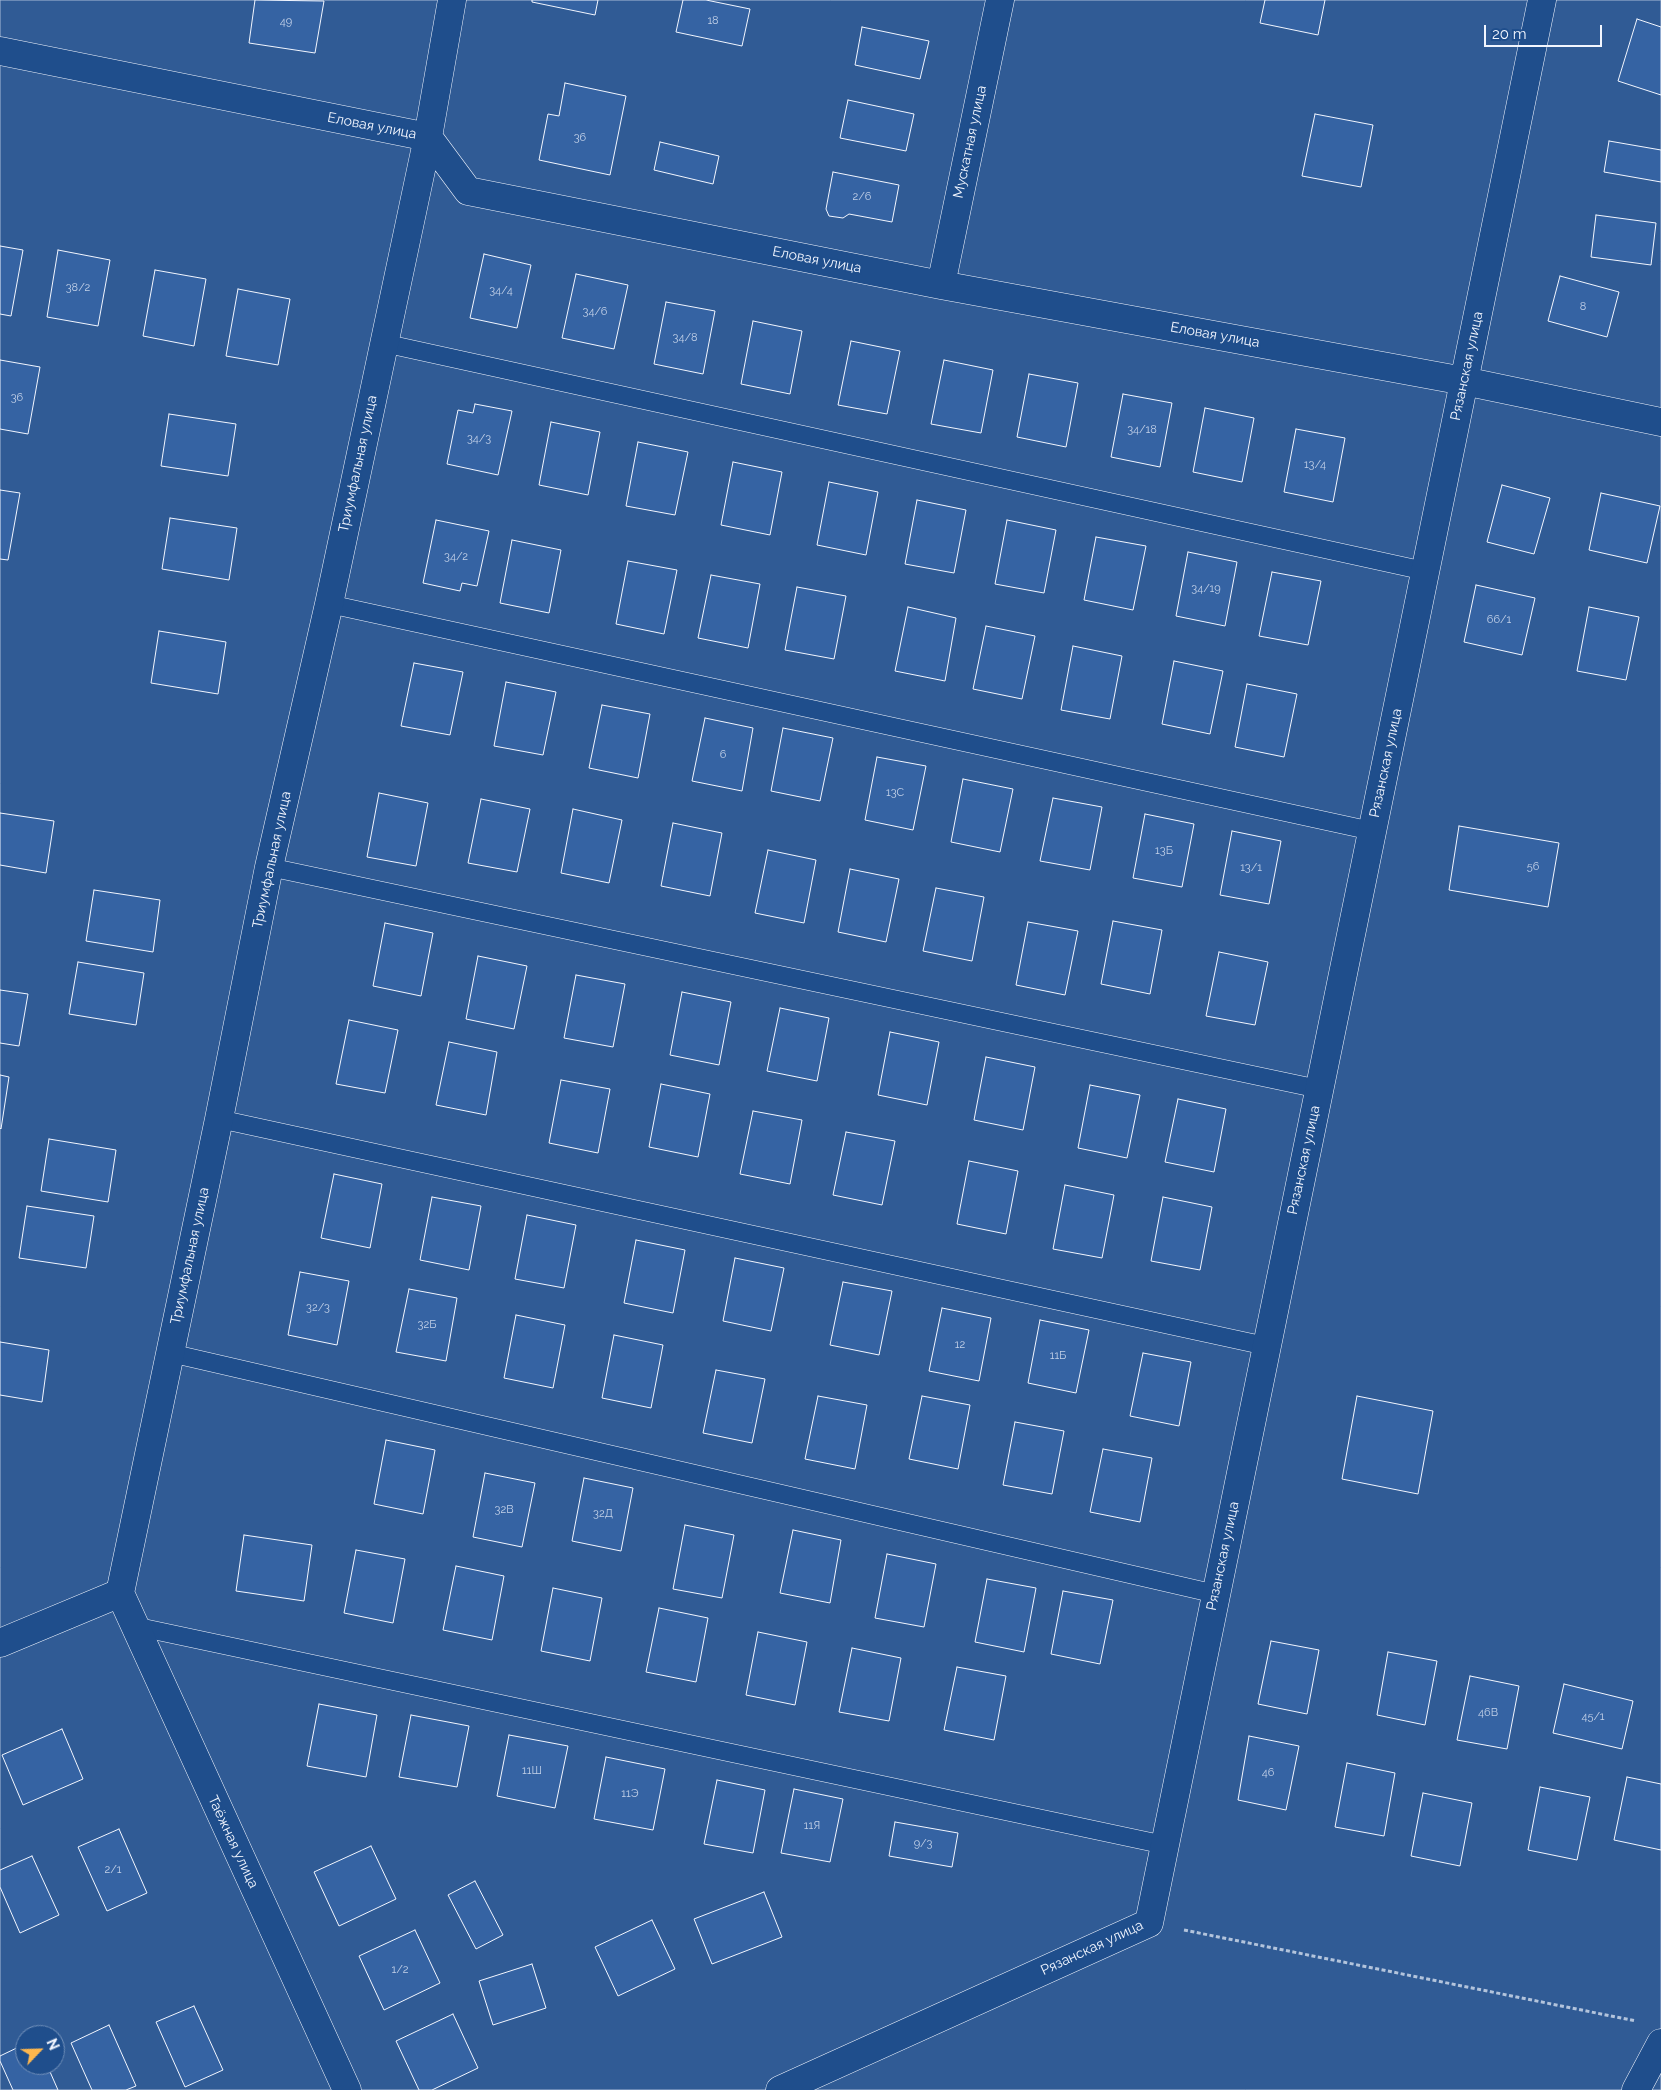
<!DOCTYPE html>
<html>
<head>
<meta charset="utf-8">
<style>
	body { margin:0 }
	#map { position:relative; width:1661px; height:2090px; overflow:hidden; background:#1f4e8c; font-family:Raleway,sans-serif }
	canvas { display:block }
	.north { position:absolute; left:15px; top:2025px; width:50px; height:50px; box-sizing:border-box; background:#1f4e8c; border:1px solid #7391ba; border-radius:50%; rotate:66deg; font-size:14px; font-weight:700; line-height:20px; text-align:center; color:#f2f6ff }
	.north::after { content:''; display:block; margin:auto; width:18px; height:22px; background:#ffb74d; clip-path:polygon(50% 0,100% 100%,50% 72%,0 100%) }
	.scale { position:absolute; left:1484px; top:25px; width:118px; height:22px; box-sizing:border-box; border:2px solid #f2f6ff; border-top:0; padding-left:6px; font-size:15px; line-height:18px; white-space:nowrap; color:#f2f6ff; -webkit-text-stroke:4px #1f4e8c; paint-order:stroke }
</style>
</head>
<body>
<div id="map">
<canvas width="1661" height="2090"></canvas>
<div class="north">N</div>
<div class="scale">20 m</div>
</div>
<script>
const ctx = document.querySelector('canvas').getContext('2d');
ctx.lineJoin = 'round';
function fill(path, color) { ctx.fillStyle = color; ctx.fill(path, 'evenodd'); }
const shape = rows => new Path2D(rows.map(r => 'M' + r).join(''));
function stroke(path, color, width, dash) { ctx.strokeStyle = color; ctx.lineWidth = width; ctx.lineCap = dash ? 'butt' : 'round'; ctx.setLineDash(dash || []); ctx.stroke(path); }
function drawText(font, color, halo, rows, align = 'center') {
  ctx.font = font + ' Raleway,sans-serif'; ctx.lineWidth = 4; ctx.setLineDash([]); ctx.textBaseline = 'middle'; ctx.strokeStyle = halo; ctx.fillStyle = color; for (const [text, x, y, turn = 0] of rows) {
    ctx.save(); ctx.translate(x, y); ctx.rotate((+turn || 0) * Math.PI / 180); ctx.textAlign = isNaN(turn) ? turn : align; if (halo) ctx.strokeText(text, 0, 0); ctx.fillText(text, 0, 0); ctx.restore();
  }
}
const green = shape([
	[0,0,1661,0,1661,2090,0,2090,0,0],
	[25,2035,55,2035,55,2065,25,2065,25,2035]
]);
fill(green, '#305b95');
stroke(green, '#a8bbd7', 1);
const building = shape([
	[255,0,324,1,315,53,249,43,255,0],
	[532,0,598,0,595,15,532,2,532,0],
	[683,0,706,0,750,9,742,46,676,32,683,0],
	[1265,0,1325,0,1318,35,1260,23,1265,0],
	[1637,19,1661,27,1661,95,1618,81,1637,19],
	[862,27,929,41,920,79,855,65,862,27],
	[565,83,626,96,610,175,539,160,548,114,559,116,565,83],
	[848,100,914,114,906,151,840,138,848,100],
	[1315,114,1373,125,1361,187,1302,176,1315,114],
	[1609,141,1661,150,1661,182,1604,172,1609,141],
	[660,142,719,156,713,184,654,170,660,142],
	[833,172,899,185,892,222,849,214,843,218,829,216,826,209,833,172],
	[1596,215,1656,223,1651,265,1591,257,1596,215],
	[0,246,23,250,11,316,0,314,0,246],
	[58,250,110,260,98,326,47,317,58,250],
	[484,254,531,265,517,328,470,318,484,254],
	[155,270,206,279,194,346,143,336,155,270],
	[576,274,628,285,614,349,562,338,576,274],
	[1560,276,1619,292,1607,337,1548,321,1560,276],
	[238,289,290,299,278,365,226,356,238,289],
	[666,302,715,311,703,374,654,364,666,302],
	[753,321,802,331,790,394,741,384,753,321],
	[851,341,900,351,887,414,838,405,851,341],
	[0,360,40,367,28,434,0,429,0,360],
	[944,360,993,370,981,433,931,424,944,360],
	[1029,374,1078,383,1066,447,1017,437,1029,374],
	[1123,394,1172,403,1160,467,1111,457,1123,394],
	[475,404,512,411,498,475,447,464,458,410,473,413,475,404],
	[1205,408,1254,418,1242,482,1193,472,1205,408],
	[169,414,236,424,228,476,161,466,169,414],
	[551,422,600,432,588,495,539,485,551,422],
	[1296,429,1345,438,1333,502,1284,492,1296,429],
	[638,442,688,452,675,515,626,506,638,442],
	[733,462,782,472,770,535,721,525,733,462],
	[829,482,878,492,866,555,817,545,829,482],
	[1502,485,1550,498,1534,554,1487,542,1502,485],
	[0,490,20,493,8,560,0,559,0,490],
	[1601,493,1660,506,1647,563,1589,550,1601,493],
	[917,500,966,510,954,573,905,564,917,500],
	[170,518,237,528,229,580,162,569,170,518],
	[436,520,489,531,477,586,462,583,460,591,423,583,436,520],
	[1007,520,1056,530,1044,593,995,584,1007,520],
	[1096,537,1146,546,1133,610,1084,600,1096,537],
	[512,540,561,550,549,613,500,603,512,540],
	[1188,552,1237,562,1225,626,1176,616,1188,552],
	[628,561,677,570,664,634,616,624,628,561],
	[1272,572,1321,581,1308,645,1259,636,1272,572],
	[711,575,760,584,748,648,698,638,711,575],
	[1476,585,1535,598,1522,655,1464,642,1476,585],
	[797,587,846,596,834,659,785,650,797,587],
	[908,607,956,618,945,681,895,671,908,607],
	[1589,607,1639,617,1626,680,1577,671,1589,607],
	[986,626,1035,636,1022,699,973,689,986,626],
	[159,631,226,642,218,694,151,683,159,631],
	[1073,646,1122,656,1110,719,1061,710,1073,646],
	[1174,661,1223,671,1210,734,1162,724,1174,661],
	[414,663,463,672,450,735,401,726,414,663],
	[506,682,556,692,543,755,494,746,506,682],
	[1247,684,1297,694,1284,757,1235,747,1247,684],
	[602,705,650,714,638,778,589,768,602,705],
	[705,718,753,728,742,791,692,781,705,718],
	[783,728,833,738,820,801,771,791,783,728],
	[877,757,926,766,913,830,865,820,877,757],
	[963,779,1013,789,1000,852,951,842,963,779],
	[379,793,428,803,416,866,367,857,379,793],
	[1053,798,1102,807,1090,870,1040,861,1053,798],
	[481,799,530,809,517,872,468,863,481,799],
	[573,809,622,820,609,883,561,873,573,809],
	[0,813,54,821,46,873,0,865,0,813],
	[1145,814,1194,824,1182,887,1133,878,1145,814],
	[673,823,722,833,710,896,661,886,673,823],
	[1459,826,1559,843,1548,907,1449,890,1459,826],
	[1232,831,1281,841,1269,904,1220,895,1232,831],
	[768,850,816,860,804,923,755,913,768,850],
	[850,869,899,879,886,942,838,932,850,869],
	[936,888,984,897,972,961,923,951,936,888],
	[94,890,160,900,153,952,86,941,94,890],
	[1113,921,1162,930,1150,994,1101,984,1113,921],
	[1028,922,1078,931,1065,995,1016,985,1028,922],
	[385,923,433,933,421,996,373,986,385,923],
	[1219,952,1268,962,1255,1025,1206,1016,1219,952],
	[478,956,527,966,514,1029,466,1019,478,956],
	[78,962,144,973,136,1025,69,1014,78,962],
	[576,975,625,984,613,1047,564,1038,576,975],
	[0,990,28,994,19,1046,0,1043,0,990],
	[682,992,731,1002,719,1065,670,1055,682,992],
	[780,1008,829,1018,817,1081,767,1071,780,1008],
	[349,1020,398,1030,385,1093,336,1084,349,1020],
	[890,1032,939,1042,927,1105,878,1095,890,1032],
	[449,1042,497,1052,486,1115,436,1105,449,1042],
	[986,1057,1035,1067,1023,1130,974,1120,986,1057],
	[0,1075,9,1077,1,1129,0,1128,0,1075],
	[561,1080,610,1089,598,1153,549,1143,561,1080],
	[661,1084,710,1094,698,1157,649,1147,661,1084],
	[1090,1085,1140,1095,1127,1158,1078,1148,1090,1085],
	[1178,1099,1226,1109,1214,1172,1165,1162,1178,1099],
	[753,1111,802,1120,790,1184,740,1174,753,1111],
	[846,1132,895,1141,882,1205,833,1195,846,1132],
	[49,1139,116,1150,108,1202,41,1191,49,1139],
	[969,1161,1018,1171,1006,1234,957,1224,969,1161],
	[334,1174,382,1184,370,1248,321,1238,334,1174],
	[1065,1185,1114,1195,1102,1258,1053,1249,1065,1185],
	[432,1197,481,1206,469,1270,420,1260,432,1197],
	[1163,1197,1212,1207,1200,1270,1151,1261,1163,1197],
	[27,1206,94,1216,86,1268,19,1258,27,1206],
	[527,1215,576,1225,564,1288,515,1279,527,1215],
	[636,1240,685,1250,673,1313,624,1303,636,1240],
	[735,1258,784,1268,771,1331,723,1321,735,1258],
	[300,1272,349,1281,337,1345,288,1335,300,1272],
	[843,1282,892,1291,879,1355,830,1345,843,1282],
	[409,1289,457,1298,446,1361,396,1352,409,1289],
	[942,1308,991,1318,979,1381,929,1371,942,1308],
	[516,1315,565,1325,553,1388,504,1378,516,1315],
	[1040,1320,1089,1330,1076,1393,1028,1383,1040,1320],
	[614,1335,663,1345,651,1408,602,1398,614,1335],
	[0,1342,49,1350,42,1402,0,1395,0,1342],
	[1143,1353,1191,1362,1179,1426,1130,1416,1143,1353],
	[716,1370,765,1379,752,1443,703,1433,716,1370],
	[818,1396,867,1405,855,1469,805,1459,818,1396],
	[922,1396,970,1405,958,1469,909,1459,922,1396],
	[1357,1396,1433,1411,1418,1494,1342,1479,1357,1396],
	[1015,1422,1064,1431,1052,1494,1003,1485,1015,1422],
	[386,1440,435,1450,423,1514,374,1504,386,1440],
	[1103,1449,1152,1458,1140,1522,1090,1512,1103,1449],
	[485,1473,535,1483,522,1547,473,1537,485,1473],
	[584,1478,633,1488,621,1551,572,1541,584,1478],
	[685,1525,734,1535,722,1598,673,1589,685,1525],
	[793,1530,841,1540,830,1603,780,1593,793,1530],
	[244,1535,312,1545,304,1601,236,1591,244,1535],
	[356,1550,405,1559,393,1623,344,1613,356,1550],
	[887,1554,936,1564,924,1627,875,1618,887,1554],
	[456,1566,504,1576,492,1640,443,1630,456,1566],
	[987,1579,1036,1588,1024,1652,975,1642,987,1579],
	[553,1588,602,1598,590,1661,541,1651,553,1588],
	[1063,1591,1113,1600,1100,1664,1051,1654,1063,1591],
	[659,1608,708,1618,696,1682,646,1672,659,1608],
	[758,1632,807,1642,795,1705,746,1695,758,1632],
	[1271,1641,1319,1650,1307,1714,1258,1704,1271,1641],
	[852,1648,901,1658,889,1721,839,1712,852,1648],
	[1388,1652,1437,1661,1425,1725,1377,1715,1388,1652],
	[957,1667,1006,1676,994,1740,944,1730,957,1667],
	[1470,1676,1519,1686,1507,1749,1457,1740,1470,1676],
	[1564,1684,1633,1701,1622,1749,1553,1733,1564,1684],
	[319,1704,377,1715,366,1777,307,1766,319,1704],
	[411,1715,469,1726,457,1787,399,1777,411,1715],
	[62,1729,83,1779,23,1805,2,1755,62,1729],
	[509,1735,568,1746,555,1808,497,1796,509,1735],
	[1249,1736,1299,1746,1286,1810,1238,1800,1249,1736],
	[606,1757,665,1769,653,1830,594,1819,606,1757],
	[1347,1763,1395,1773,1384,1836,1335,1827,1347,1763],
	[1627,1777,1661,1784,1661,1850,1614,1840,1627,1777],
	[717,1780,765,1790,753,1853,704,1844,717,1780],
	[1540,1787,1590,1797,1577,1860,1528,1850,1540,1787],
	[794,1789,843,1799,830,1862,781,1853,794,1789],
	[1423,1793,1472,1803,1460,1866,1411,1856,1423,1793],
	[895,1822,958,1833,952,1867,889,1856,895,1822],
	[119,1829,147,1893,107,1911,78,1847,119,1829],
	[371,1846,396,1899,339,1926,314,1872,371,1846],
	[32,1856,59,1915,20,1933,0,1887,0,1870,32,1856],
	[475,1881,503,1935,476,1949,448,1895,475,1881],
	[764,1892,782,1937,712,1964,694,1919,764,1892],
	[652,1920,675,1969,618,1996,595,1947,652,1920],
	[415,1930,440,1983,384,2010,359,1956,415,1930],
	[532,1964,546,2008,493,2025,479,1981,532,1964],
	[194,2006,223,2070,185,2087,156,2022,194,2006],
	[453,2014,478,2068,432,2090,419,2090,396,2041,453,2014],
	[109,2025,136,2086,126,2090,92,2090,71,2043,109,2025],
	[25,2044,25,2065,47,2065,58,2090,13,2090,0,2061,0,2056,25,2044]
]);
fill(building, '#3563a3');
stroke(building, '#f2f6ff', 1);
const service = shape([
	[383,343,1425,571],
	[329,604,1372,831],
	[269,867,1319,1089],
	[219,1119,1266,1346],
	[170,1353,1216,1594],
	[134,1626,1165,1845]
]);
const minor = shape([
	[0,51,428,137,468,191,941,285,1464,381,1661,422],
	[941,285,1000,0],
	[120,1593,219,1119,269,867,329,604,428,137,452,0],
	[120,1593,347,2090],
	[0,1643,120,1593],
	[780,2090,1149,1923,1542,0],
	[1636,2090,1661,2043]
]);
stroke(service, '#f2f6ff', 19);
stroke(minor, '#f2f6ff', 29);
stroke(shape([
	[1184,1930,1636,2021]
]), '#b3c4dc', 3, [4, 2.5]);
stroke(service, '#1f4e8c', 18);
stroke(minor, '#1f4e8c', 28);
drawText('11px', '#c3d1e8', null, [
	["18",713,21],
	["49",286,22],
	["36",580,138],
	["2/6",862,197],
	["38/2",78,288],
	["34/4",501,291],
	["8",1583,307],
	["34/6",595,312],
	["34/8",685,338],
	["36",17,398],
	["34/18",1142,430],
	["34/3",479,439],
	["13/4",1315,465],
	["34/2",456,557],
	["34/19",1206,589],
	["66/1",1499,620],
	["6",723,755],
	["13С",895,793],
	["13Б",1164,851],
	["56",1533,867],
	["13/1",1251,868],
	["32/3",318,1308],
	["32Б",427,1325],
	["12",960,1345],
	["11Б",1058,1356],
	["32В",504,1510],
	["32Д",603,1514],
	["46В",1488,1713],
	["45/1",1593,1717],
	["11Ш",532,1771],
	["46",1268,1773],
	["11Э",630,1794],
	["11Я",812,1826],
	["9/3",923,1844],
	["2/1",113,1870],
	["1/2",400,1970]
]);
drawText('14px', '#f2f6ff', '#1f4e8c', [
	["Еловая улица",372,126,11],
	["Мускатная улица",970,142,-78],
	["Еловая улица",817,260,11],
	["Еловая улица",1215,335,10],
	["Рязанская улица",1467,366,-78],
	["Триумфальная улица",358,464,-78],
	["Рязанская улица",1386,763,-78],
	["Триумфальная улица",272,860,-78],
	["Рязанская улица",1304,1160,-78],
	["Триумфальная улица",190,1256,-78],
	["Рязанская улица",1223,1556,-78],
	["Таёжная улица",233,1842,65],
	["Рязанская улица",1092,1948,-25]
]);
</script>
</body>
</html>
